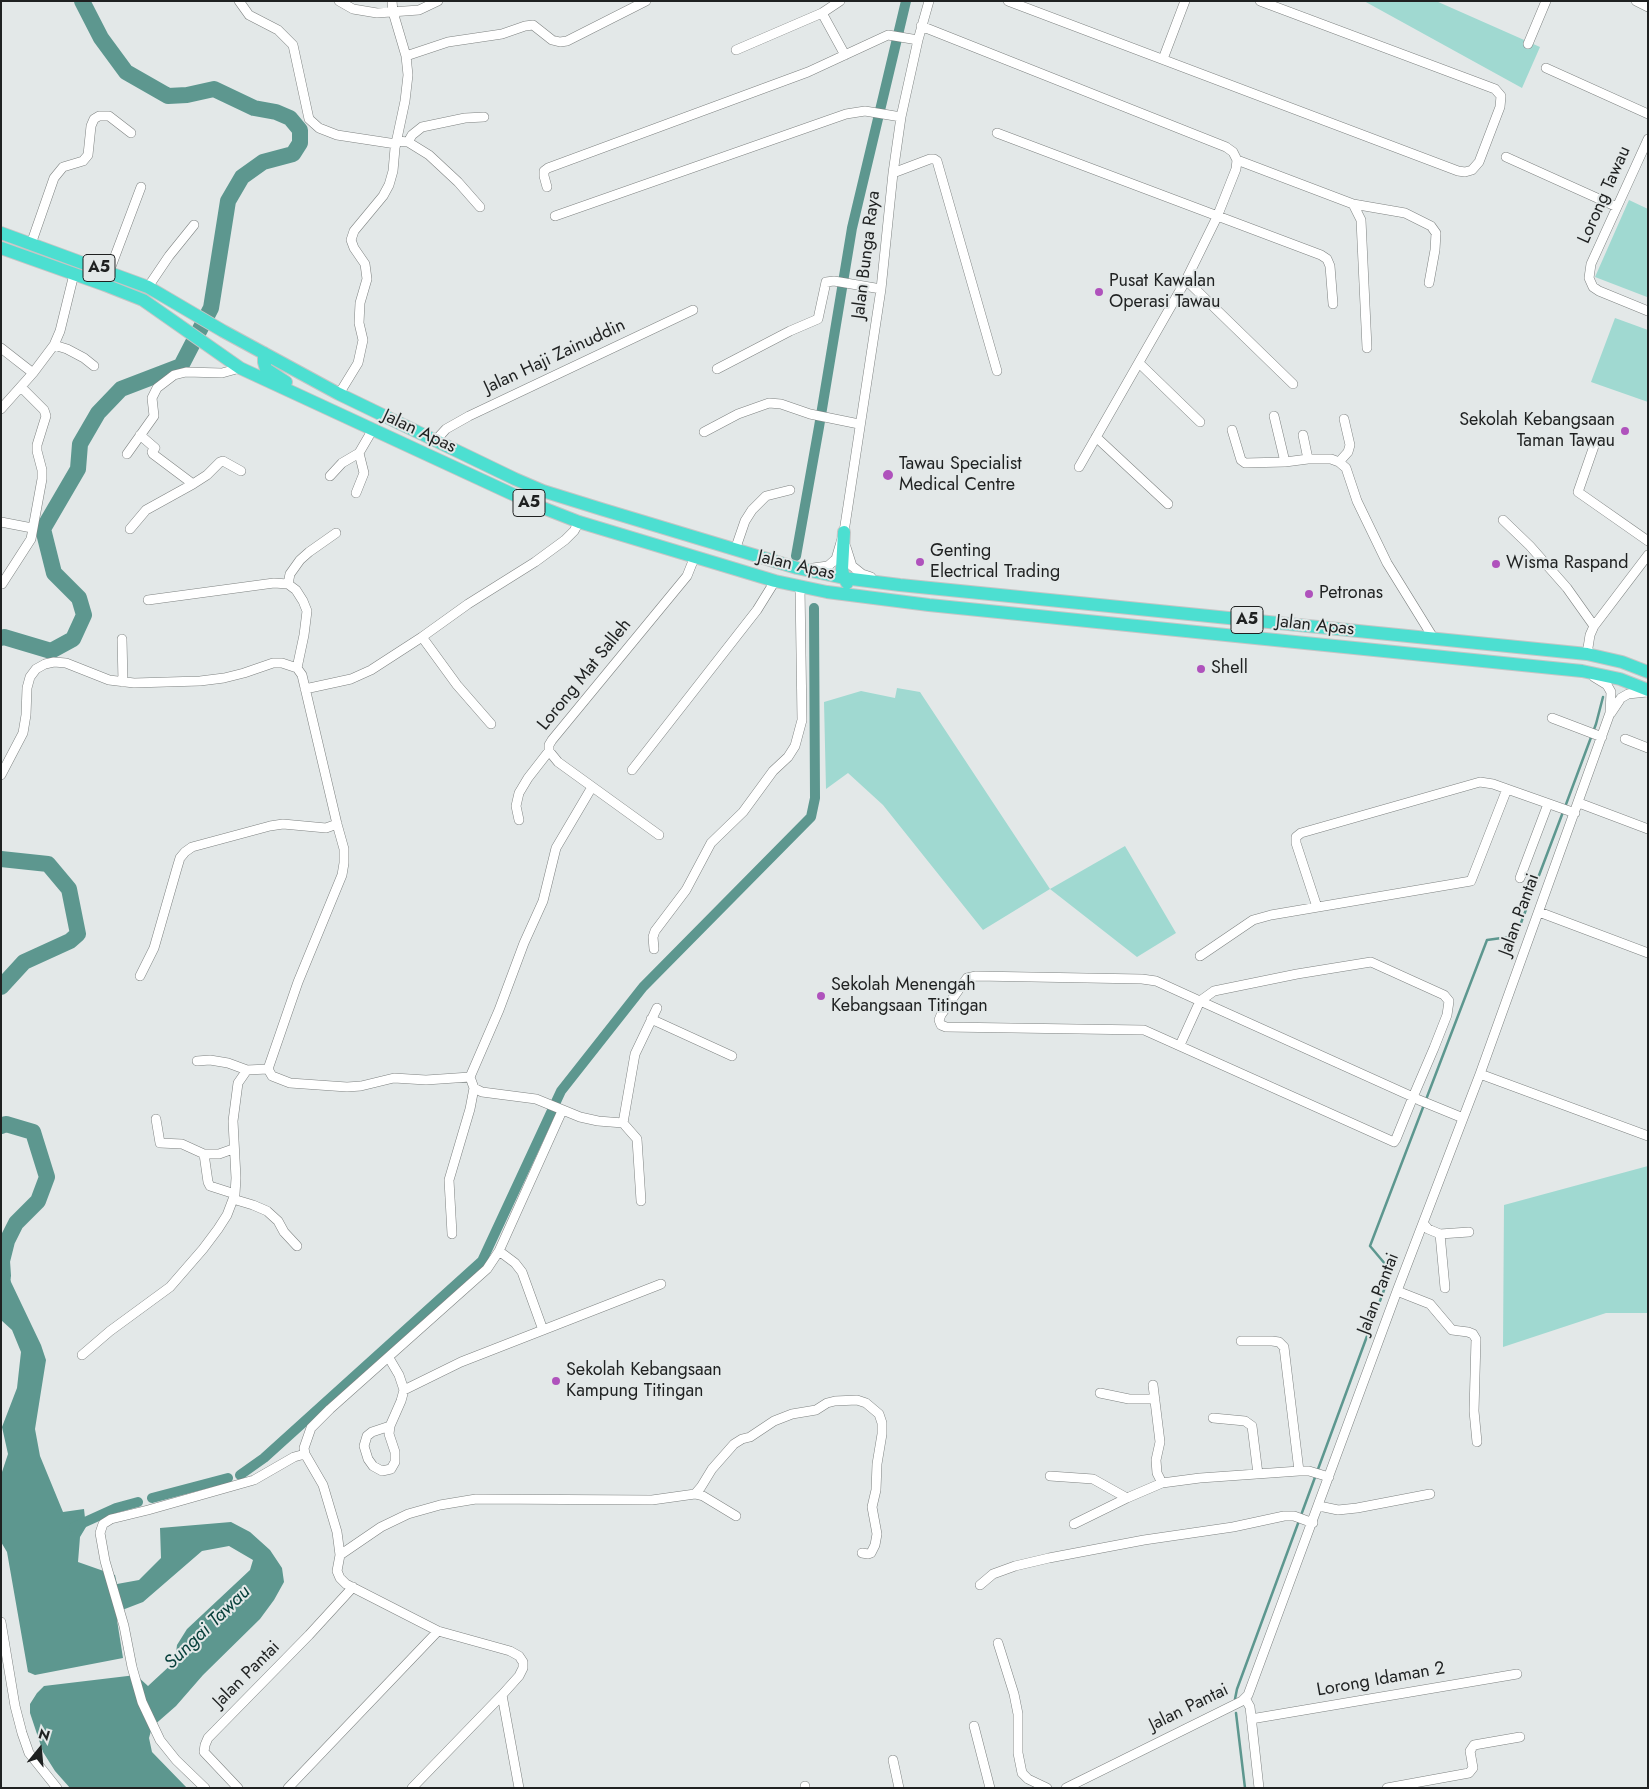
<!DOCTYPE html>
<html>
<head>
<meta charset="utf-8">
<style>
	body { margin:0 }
	#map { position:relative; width:1649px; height:1789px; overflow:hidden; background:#e3e8e8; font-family:Jost,sans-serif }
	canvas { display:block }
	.frame { position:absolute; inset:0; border:2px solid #1f2121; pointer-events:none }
	.north { position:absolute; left:15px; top:1724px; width:50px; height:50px; -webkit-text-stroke:4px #e3e8e8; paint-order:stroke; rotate:17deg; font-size:14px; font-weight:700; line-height:20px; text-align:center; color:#1f2121 }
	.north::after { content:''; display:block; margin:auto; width:18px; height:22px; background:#1f2121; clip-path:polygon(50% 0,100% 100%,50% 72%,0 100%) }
</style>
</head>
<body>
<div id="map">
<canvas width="1649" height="1789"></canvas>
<div class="frame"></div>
<div class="north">N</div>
</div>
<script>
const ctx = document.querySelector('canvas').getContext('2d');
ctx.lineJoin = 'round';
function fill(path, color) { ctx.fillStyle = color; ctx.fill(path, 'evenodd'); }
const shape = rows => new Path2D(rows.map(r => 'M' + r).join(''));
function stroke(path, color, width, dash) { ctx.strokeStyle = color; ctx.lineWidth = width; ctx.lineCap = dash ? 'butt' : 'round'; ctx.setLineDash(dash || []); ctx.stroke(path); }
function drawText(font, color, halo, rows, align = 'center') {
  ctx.font = font + ' Jost,sans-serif'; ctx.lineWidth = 4; ctx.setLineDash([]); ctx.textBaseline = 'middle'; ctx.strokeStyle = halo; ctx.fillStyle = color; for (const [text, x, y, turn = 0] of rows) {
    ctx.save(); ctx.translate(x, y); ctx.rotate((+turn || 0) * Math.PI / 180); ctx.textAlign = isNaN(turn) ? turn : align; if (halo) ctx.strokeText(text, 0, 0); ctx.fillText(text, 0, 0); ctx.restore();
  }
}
fill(shape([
	[1364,1,1436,1,1540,47,1522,88],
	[1629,200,1648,209,1647,297,1595,277],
	[1615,318,1648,330,1648,402,1591,382],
	[897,688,920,692,1050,889,1125,846,1176,933,1137,957,1050,889,983,930,883,805,848,773,826,789,824,702,861,691,895,698],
	[1648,1166,1648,1313,1606,1313,1503,1347,1504,1205]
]), '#a0d9d1');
fill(shape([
	[10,1253,8,1267,11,1282,41,1345,46,1360,35,1429,40,1456,63,1512,84,1509,86,1527,80,1537,78,1562,115,1575,117,1584,139,1580,161,1558,160,1528,231,1522,250,1532,270,1550,282,1568,284,1582,274,1600,260,1619,203,1675,176,1706,152,1727,149,1738,152,1752,187,1788,70,1788,55,1771,43,1752,30,1713,30,1704,37,1693,44,1686,136,1675,148,1686,175,1661,177,1645,187,1629,250,1570,253,1560,229,1546,202,1551,143,1602,117,1612,117,1620,123,1658,35,1675,28,1672,7,1552,1,1542,1,1475,8,1454,2,1427,17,1388,21,1352,12,1330,1,1320,1,1255]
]), '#5d978f');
stroke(shape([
	[1565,807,1596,724,1603,697],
	[1235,1699,1237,1689,1391,1271,1370,1246,1487,940,1516,936,1563,812],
	[1236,1713,1245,1788]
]), '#5d978f', 2.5);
stroke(shape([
	[796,556,819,427,852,228,906,1],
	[240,1475,264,1458,482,1261,561,1091,643,987,811,817,815,798,814,608],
	[152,1498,228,1478],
	[74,1527,116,1508,138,1502]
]), '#5d978f', 10);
stroke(shape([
	[1,638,4,637,51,651,73,639,84,615,79,598,54,573,43,529,78,469,80,444,98,413,121,389,181,366,211,308,228,201,242,177,263,162,293,154,300,143,300,130,290,118,276,112,254,108,214,89,187,95,168,96,126,72,101,38,82,1],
	[1,859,48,864,69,889,78,934,70,941,24,962,1,987],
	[1,1126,6,1124,33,1132,47,1177,38,1201,16,1223,7,1241,2,1261,3,1276]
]), '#5d978f', 16);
const minor = shape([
	[239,1,249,15,278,30,293,45,309,119,319,128,337,135,396,144],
	[339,1,353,9,377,13,419,10,438,1],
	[1008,1,1458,171,1465,172,1472,170,1479,162,1500,107,1501,96,1495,89,1260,1],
	[1636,1,1648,7],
	[822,13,845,55],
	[921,26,1226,147,1233,152,1237,160,1236,169,1217,217,1186,280,1079,467],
	[1528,44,1546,1],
	[736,50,822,13,840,1],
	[406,56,448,42,502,34,525,26,533,25,552,40,560,42,567,41,646,1],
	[1163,59,1185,1],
	[1546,68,1648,114],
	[997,133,1321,255,1327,259,1330,266,1333,304],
	[1648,139,1591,264,1589,278,1593,287,1599,291,1648,311],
	[397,141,408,142,429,155,458,182,480,207],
	[408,142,412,135,422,127,465,118,484,117],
	[1506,157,1617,207],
	[1237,160,1353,204,1361,220,1367,348],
	[893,173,930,159,934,159,937,161,997,371],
	[547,187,544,176,544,171,548,168,808,72,888,35,918,40],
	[1353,204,1405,213,1431,226,1436,233,1435,250,1429,283],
	[555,216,846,114,865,111,901,117],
	[31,244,54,178,63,167,83,161,88,155,91,126,94,119,99,116,109,116,131,133],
	[109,272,141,187],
	[1186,280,1293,384],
	[148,287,169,256,194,225],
	[54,345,67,349,84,358,94,366],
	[1,348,33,373],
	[1139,363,1200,422],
	[717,369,790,331,818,319,826,282,834,281,881,289],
	[339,394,358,363,363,340,359,323,360,303,367,279,365,264,354,248,351,240,354,231,383,196,389,185,393,171,395,148,405,101,408,75,406,56,393,12,392,1],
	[1,409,33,373,54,345,60,331,74,274],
	[1274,416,1285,462],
	[1232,430,1241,460,1245,463,1285,462,1308,459,1331,459,1339,462,1346,468,1357,501,1387,563,1434,639],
	[704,432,738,414,769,403,781,404,810,414,859,424],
	[140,435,155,448,152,452,153,454,193,484],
	[1303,435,1308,459],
	[1096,437,1168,504],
	[435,441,446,429,469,416,693,310],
	[1594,446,1578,492,1648,541],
	[127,454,154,416,152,398,157,388,174,375,186,372,222,373,240,368],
	[1339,462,1348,452,1350,445,1344,419],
	[330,476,342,463,359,453,373,429],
	[356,493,364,473,359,453],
	[1503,520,1530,546,1567,588,1594,626],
	[1,522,32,528],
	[130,529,146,510,193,484,207,475,220,462,223,461,241,471],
	[846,547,852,566,862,574,871,577],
	[735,550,745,521,752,510,766,496,790,490],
	[813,568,828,566,836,559,844,532,881,289,893,173,901,117,918,40,929,1],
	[2,584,31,539,42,479,42,470,37,451,37,445,46,416,44,410,21,387],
	[288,584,290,574,300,560,309,552,336,533],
	[148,600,274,583,288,584,296,590,303,601,307,611,304,635,297,668],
	[422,637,457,685,491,724],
	[122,639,123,682],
	[1587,654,1590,635,1594,626,1648,555],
	[305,689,351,679,371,670,422,637,468,604,535,562,565,540,574,531,579,522],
	[1611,713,1621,698,1628,694,1647,692],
	[1552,718,1602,737],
	[1625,739,1648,748],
	[632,770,757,610,775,581],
	[1,775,23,733,26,715,27,688,30,677,36,669,45,664,54,662,66,663,109,680,134,683,200,681,224,678,244,673,273,663,282,663,297,668,302,675,337,824,344,849,344,863,342,875,298,982,268,1069,272,1076,290,1083,347,1087,361,1086,394,1078,426,1080,470,1077],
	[592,787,556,848,543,901,524,943,499,1010,470,1077,474,1088,482,1092,536,1099,580,1117,598,1121,623,1123],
	[1579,803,1648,829],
	[519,820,516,806,519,793,528,778,549,751],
	[659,835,558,762,549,751,549,745,552,740,687,576,695,556],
	[1520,878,1548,804],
	[1317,907,1296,843,1296,837,1301,833,1480,782,1493,784,1507,789],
	[1539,912,1648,953],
	[654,949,653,937,655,931,686,890,711,843,743,812,773,771,788,757,795,746,802,720,800,587],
	[1200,956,1253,920,1271,915,1471,881,1507,789,1575,813],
	[140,976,154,948,177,868,180,858,185,852,192,847,270,826,283,824,326,828,337,824],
	[651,1019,732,1056],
	[1180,1045,1200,1001,1214,991,1297,974,1371,962,1444,995,1449,1001,1447,1015,1434,1048,1413,1097,1396,1139,1394,1142,1144,1030,946,1027,941,1025,939,1020,941,1015,967,978,976,976,1142,979,1156,981,1200,1001,1413,1097,1419,1100,1463,1118],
	[197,1061,210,1060,228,1063,247,1070],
	[1480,1074,1648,1136],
	[156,1119,160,1143,182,1144,204,1154,219,1154,233,1149],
	[204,1154,208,1182,210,1186,235,1194],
	[233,1199,253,1205,267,1211,278,1221,284,1232,297,1246],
	[641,1201,637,1139,623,1123,635,1054,657,1008],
	[1423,1223,1428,1229,1440,1234,1469,1232],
	[452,1234,449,1180,470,1109,474,1088],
	[1440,1234,1445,1288],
	[499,1251,515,1263,522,1272,543,1330],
	[1397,1291,1430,1304,1452,1330,1468,1332,1473,1334,1476,1339,1474,1411,1477,1442],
	[1241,1341,1272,1341,1279,1342,1284,1347,1299,1471],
	[82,1355,110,1331,170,1287,203,1249,218,1229,227,1215,235,1194,236,1178,233,1121,238,1083,247,1070,268,1069],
	[389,1358,399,1375,404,1390,461,1362,661,1284],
	[1153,1385,1160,1442,1156,1460,1157,1473,1162,1483],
	[1100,1393,1129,1399,1155,1399],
	[1213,1418,1245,1421,1252,1426,1258,1474],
	[390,1426,389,1434,395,1452,395,1462,391,1469,382,1471,373,1466,368,1459,364,1446,367,1436,372,1432,390,1426,401,1401,404,1390],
	[1050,1476,1093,1479,1127,1498],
	[695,1494,701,1487,712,1469,734,1444,742,1439,750,1437,774,1421,792,1414,816,1410,827,1403,835,1401,857,1400,866,1403,879,1414,882,1423,882,1434,877,1464,876,1490,872,1507,877,1534,875,1545,871,1553,868,1554,862,1553],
	[1319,1506,1338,1510,1357,1508,1430,1494],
	[1074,1524,1127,1498,1162,1483,1200,1478,1299,1471,1309,1471,1329,1477],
	[340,1555,381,1527,408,1514,440,1505,476,1499,652,1500,695,1494,703,1496,736,1516],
	[980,1585,993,1574,1015,1566,1049,1558,1144,1540,1233,1527,1284,1516,1294,1516,1313,1523],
	[1,1622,15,1706,22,1733,29,1753,57,1788],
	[998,1643,1014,1694,1018,1714,1018,1753,1022,1773,1028,1779,1047,1788],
	[502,1695,519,1788],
	[1245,1698,1250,1707,1259,1788],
	[1251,1719,1517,1674],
	[974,1726,990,1788],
	[893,1760,899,1788],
	[805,1786,805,1788],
	[205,1788,176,1760,160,1740,142,1702,132,1667,124,1626,105,1561,100,1533,103,1524,111,1519,148,1510,254,1480,294,1457,305,1454],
	[238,1788,204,1752,205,1745,208,1738,309,1635,353,1587],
	[288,1788,438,1631],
	[412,1788,502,1695,519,1676,523,1668,523,1662,519,1656,510,1651,438,1631,346,1584,340,1578,337,1571,340,1555,337,1532,323,1485,305,1454,304,1448,311,1428,330,1409,487,1269,499,1251,562,1111],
	[1066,1788,1242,1701,1248,1695,1397,1291,1480,1074,1610,713,1611,692,1607,685,1594,677],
	[1387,1788,1469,1773,1473,1768,1470,1751,1474,1745,1520,1737]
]);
const highway = shape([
	[1,233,148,287,223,331,339,394,515,479,543,491,601,509,797,568,844,578,900,585,1587,654,1622,662,1648,672],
	[1,248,105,285,143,300,240,368,538,506,579,522,775,581,827,592,929,605,1582,671,1620,679,1648,690],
	[264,353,264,362,266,369,286,382],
	[844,532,842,569,844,578,847,583]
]);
stroke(minor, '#7e8281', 10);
stroke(highway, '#c5c5c5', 14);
stroke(minor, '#fff', 9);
stroke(highway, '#4cdfd1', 12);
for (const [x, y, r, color] of [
	[1099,292,5,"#af52bc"],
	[1625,431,5,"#af52bc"],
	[888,475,6,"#af52bc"],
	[920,562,5,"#af52bc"],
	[1496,564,5,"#af52bc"],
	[1309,594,5,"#af52bc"],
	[1201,669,5,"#af52bc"],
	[821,996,5,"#af52bc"],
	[556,1381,5,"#af52bc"]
]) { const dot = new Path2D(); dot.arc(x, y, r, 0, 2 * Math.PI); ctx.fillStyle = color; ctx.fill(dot); stroke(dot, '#e3e8e8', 2); }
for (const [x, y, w] of [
	[99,268,32],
	[529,503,32],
	[1247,620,32]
]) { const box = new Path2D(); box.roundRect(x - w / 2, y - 13.5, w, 27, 4); ctx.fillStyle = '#e3e8e8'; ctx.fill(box); stroke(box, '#1f2121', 1); }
drawText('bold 16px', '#1f2121', null, [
	["A5",99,268],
	["A5",529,503],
	["A5",1247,620]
]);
drawText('18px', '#1f2121', '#e3e8e8', [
	["Lorong Tawau",1605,195,-66],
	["Jalan Bunga Raya",867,255,-83],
	["Jalan Haji Zainuddin",555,357,-25],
	["Jalan Apas",419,432,25],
	["Jalan Apas",796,566,13],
	["Jalan Apas",1315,626,6],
	["Lorong Mat Salleh",585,675,-51],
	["Jalan Pantai",1520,915,-70],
	["Jalan Pantai",1379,1294,-69],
	["Jalan Pantai",247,1675,-45],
	["Lorong Idaman 2",1381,1680,-10],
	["Jalan Pantai",1189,1708,-26]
]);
drawText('18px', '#1f2121', '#e3e8e8', [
	["Pusat Kawalan",1109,282],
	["Operasi Tawau",1109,303],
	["Sekolah Kebangsaan",1615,421,"right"],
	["Taman Tawau",1615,442,"right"],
	["Tawau Specialist",899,465],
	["Medical Centre",899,486],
	["Genting",930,552],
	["Electrical Trading",930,573],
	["Wisma Raspand",1506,564],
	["Petronas",1319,594],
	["Shell",1211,669],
	["Sekolah Menengah",831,986],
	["Kebangsaan Titingan",831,1007],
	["Sekolah Kebangsaan",566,1371],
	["Kampung Titingan",566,1392]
], 'left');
drawText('italic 19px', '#063f3a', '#e3e8e8', [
	["Sungai Tawau",208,1628,-44]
]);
</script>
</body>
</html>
